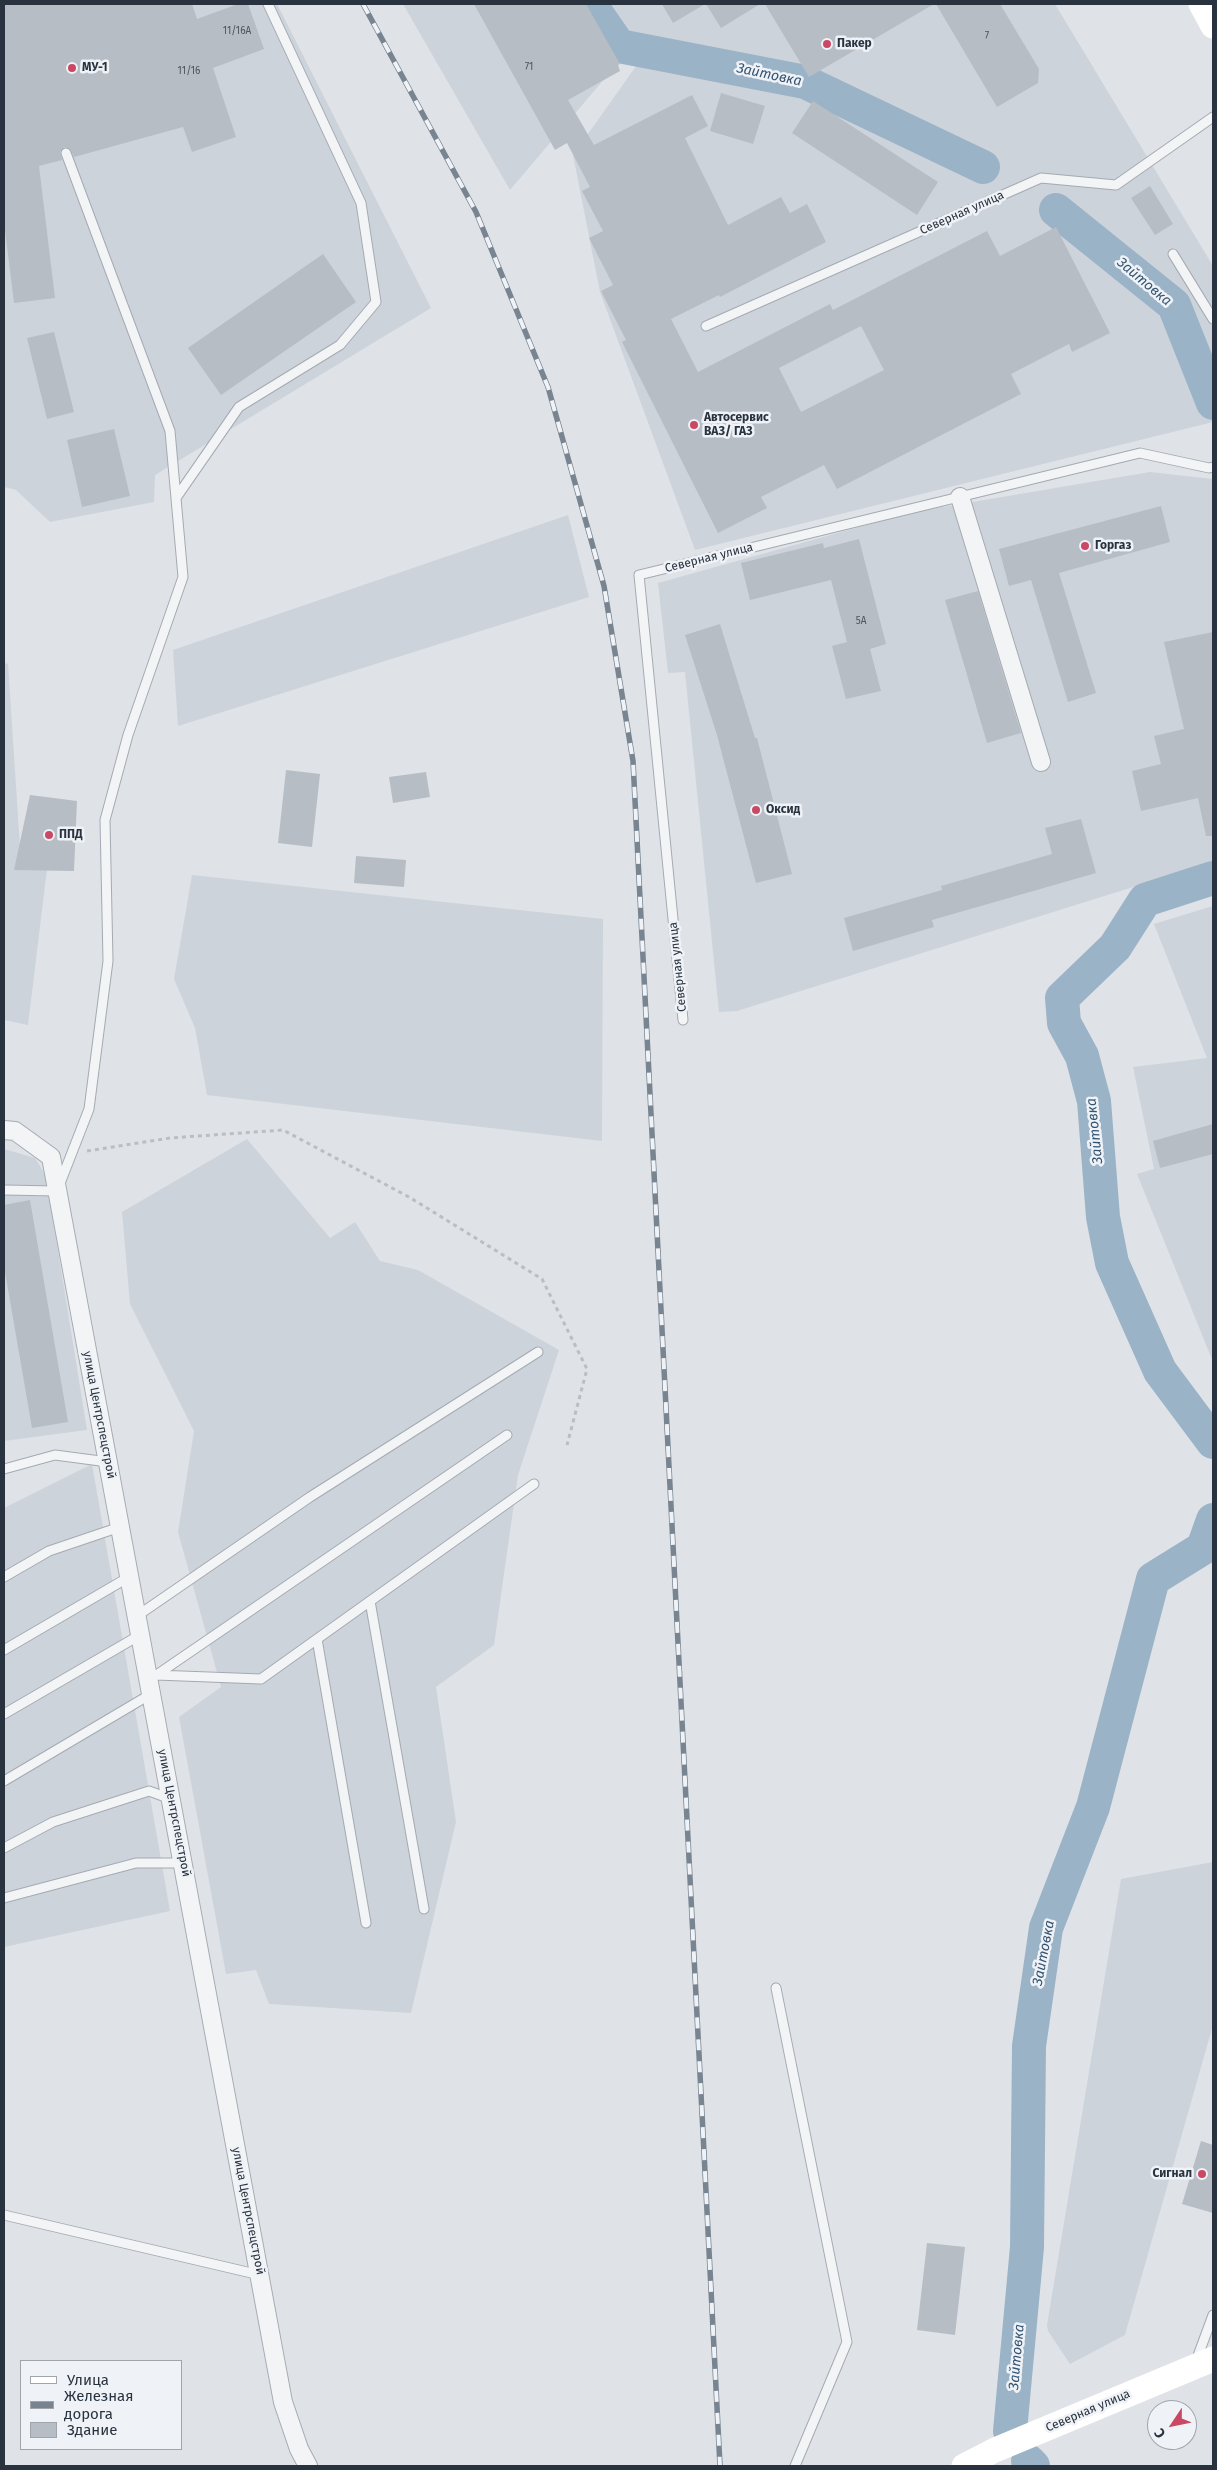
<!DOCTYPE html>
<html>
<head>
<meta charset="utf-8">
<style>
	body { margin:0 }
	#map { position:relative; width:1217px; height:2470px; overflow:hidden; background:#dfe3e8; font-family:"Fira Sans",sans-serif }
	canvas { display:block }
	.frame { position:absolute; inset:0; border:5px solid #29323f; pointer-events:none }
	.legend { position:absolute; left:20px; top:2360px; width:162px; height:90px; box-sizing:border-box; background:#eff2f6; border:1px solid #a0a5ad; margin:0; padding:6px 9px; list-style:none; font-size:15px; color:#29323f }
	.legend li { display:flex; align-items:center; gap:10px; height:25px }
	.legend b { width:25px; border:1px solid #a0a5ad }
	.north { position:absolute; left:1147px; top:2400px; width:50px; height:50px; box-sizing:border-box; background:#eff2f6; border:1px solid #a0a5ad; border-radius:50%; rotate:236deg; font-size:14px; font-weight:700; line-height:20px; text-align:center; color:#29323f }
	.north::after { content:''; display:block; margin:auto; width:18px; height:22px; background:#c94864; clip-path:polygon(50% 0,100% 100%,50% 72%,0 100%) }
</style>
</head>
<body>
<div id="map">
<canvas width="1217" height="2470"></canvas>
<div class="frame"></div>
<ul class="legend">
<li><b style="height:6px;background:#fff"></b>Улица</li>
<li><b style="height:6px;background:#798491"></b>Железная дорога</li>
<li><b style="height:14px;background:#b7bdc5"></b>Здание</li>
</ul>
<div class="north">С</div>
</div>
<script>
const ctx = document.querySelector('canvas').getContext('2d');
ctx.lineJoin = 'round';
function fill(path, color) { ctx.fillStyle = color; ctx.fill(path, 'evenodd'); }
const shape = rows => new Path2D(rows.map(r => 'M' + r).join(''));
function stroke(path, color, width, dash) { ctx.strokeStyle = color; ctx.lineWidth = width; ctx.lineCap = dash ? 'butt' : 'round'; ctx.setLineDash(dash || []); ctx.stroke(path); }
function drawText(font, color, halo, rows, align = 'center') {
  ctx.font = font + ' "Fira Sans",sans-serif'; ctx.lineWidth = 5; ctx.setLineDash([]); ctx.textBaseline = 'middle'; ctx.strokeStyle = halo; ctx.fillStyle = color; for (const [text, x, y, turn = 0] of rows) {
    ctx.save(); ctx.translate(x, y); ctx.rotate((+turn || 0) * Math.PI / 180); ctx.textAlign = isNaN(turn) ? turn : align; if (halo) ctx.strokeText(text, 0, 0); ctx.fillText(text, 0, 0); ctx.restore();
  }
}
fill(shape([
	[4,4,277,4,431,308,155,475,154,502,50,522,16,490,4,487],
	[403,4,571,4,612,70,510,190],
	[603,4,1055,4,1213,266,1213,422,695,550,600,292,573,155,639,62],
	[1150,472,1213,479,1213,862,737,1011,719,1012,685,672,668,673,658,583,913,512],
	[568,515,589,597,178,726,173,650],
	[4,663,8,664,20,847,49,853,28,1025,4,1020],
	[192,875,603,919,602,1141,207,1095,195,1028,174,979],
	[1213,906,1213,1362,1137,1174,1154,1169,1133,1067,1207,1058,1154,924],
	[247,1139,330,1238,355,1222,380,1261,418,1270,559,1350,518,1475,494,1645,436,1687,456,1822,411,2013,269,2004,256,1970,226,1974,179,1717,221,1687,178,1532,194,1431,130,1304,122,1212],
	[4,1149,35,1158,46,1176,87,1430,4,1441],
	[92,1464,170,1911,4,1947,4,1508],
	[1213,1862,1213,2025,1125,2335,1070,2364,1048,2331,1047,2325,1121,1879]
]), '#cdd3da');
stroke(shape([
	[590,4,619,46,805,82,983,167],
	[1056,210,1174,305,1213,403],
	[1213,878,1145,900,1115,947,1062,998,1064,1023,1082,1056,1094,1101,1103,1217,1112,1263,1160,1371,1213,1442],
	[1010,2431,1027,2247,1029,2046,1046,1928,1093,1807,1153,1579,1203,1548,1213,1520],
	[1028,2461,1033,2466]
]), '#9bb3c7', 34);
fill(shape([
	[4,4,192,4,197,19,238,4,248,4,264,49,213,68,236,137,192,152,183,127,74,157,70,149,64,147,60,152,62,160,39,166,55,298,14,303,4,222],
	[474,4,586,4,620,64,618,65,620,71,568,100,594,145,692,95,708,126,685,138,728,225,781,197,790,213,807,204,826,242,720,297,719,295,671,319,698,372,830,304,833,310,987,231,1000,256,1056,227,1110,333,1072,352,1069,344,1011,374,1021,394,837,489,824,465,761,497,767,508,718,533,622,342,626,340,601,291,613,285,589,238,603,231,582,191,590,187,567,143,555,150],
	[861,326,884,370,801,412,779,368],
	[662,4,705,4,673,23],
	[706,4,760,4,721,28],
	[765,4,934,4,809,77],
	[936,4,1000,4,1039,69,1038,83,997,107],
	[721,93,765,106,753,144,710,131],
	[813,101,938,182,917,215,792,133],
	[1150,186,1173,224,1155,235,1131,198],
	[323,254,356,302,221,395,188,348],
	[54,332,74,412,47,419,27,338],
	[114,429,130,496,82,507,67,440],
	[1161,506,1170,542,1059,573,1096,693,1068,702,1031,580,1009,586,999,549],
	[859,539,886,644,870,649,881,691,846,699,832,646,847,642,831,580,750,600,741,563,823,543,824,548],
	[978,591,1021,733,987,743,945,600],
	[720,624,755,738,757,738,792,874,756,883,717,735,685,635],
	[1213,632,1213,836,1206,836,1198,798,1141,811,1132,771,1161,764,1154,736,1184,729,1164,642],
	[286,770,320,774,312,847,278,843],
	[426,772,430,797,393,803,389,777],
	[30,795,77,801,74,871,14,870],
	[1081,819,1096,873,932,920,934,927,853,951,844,918,942,890,941,886,1052,854,1045,828],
	[356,856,406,860,404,887,354,883],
	[1213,1124,1213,1154,1160,1168,1153,1141],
	[30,1200,68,1422,32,1428,4,1266,4,1205],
	[1201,2141,1213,2145,1213,2213,1182,2204],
	[927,2243,965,2247,955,2335,917,2330]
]), '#b7bdc5');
const service = shape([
	[1173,254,1213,319],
	[706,326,1041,178,1116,185,1213,117],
	[176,498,239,407,340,345,376,302,361,203,268,4],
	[683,1020,639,575,1140,453,1209,468,1213,467],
	[4,1190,57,1191,89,1109,108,961,105,820,128,735,183,577,170,431,66,153],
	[4,1469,55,1455,108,1462],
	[4,1577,49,1551,120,1527],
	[370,1601,424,1909],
	[137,1616,310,1497,538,1352],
	[317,1639,366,1923],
	[4,1650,129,1577],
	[156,1675,261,1679,534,1484],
	[155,1676,507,1435],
	[4,1714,140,1635],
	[4,1781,151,1694],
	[4,1848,53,1822,149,1791,171,1799],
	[4,1898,136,1863,183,1863],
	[776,1988,847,2342,795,2466],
	[4,2215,260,2275],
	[1196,2361,1213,2315]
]);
const minor = shape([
	[960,497,1041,762],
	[4,1130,15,1131,51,1157,283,2402,299,2449,308,2466]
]);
stroke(service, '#a5aab2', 11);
stroke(minor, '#a5aab2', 20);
stroke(shape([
	[87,1151,170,1138,283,1130,409,1197,542,1279,587,1369,567,1445]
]), '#babec3', 3, [4, 4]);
stroke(service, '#f2f4f6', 9);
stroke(minor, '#f2f4f6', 18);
stroke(shape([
	[1201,4,1213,26],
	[964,2466,995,2450,1213,2359]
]), '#fff', 25);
const rail = shape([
	[363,4,476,212,548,387,604,586,633,761,720,2466]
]);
stroke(rail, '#798491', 5.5);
stroke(rail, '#eff2f6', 4, [11]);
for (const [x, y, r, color] of [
	[827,44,5,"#c94864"],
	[72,68,5,"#c94864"],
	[694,425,5,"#c94864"],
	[1085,546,5,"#c94864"],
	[756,810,5,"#c94864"],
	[49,835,5,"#c94864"],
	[1202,2174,5,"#c94864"]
]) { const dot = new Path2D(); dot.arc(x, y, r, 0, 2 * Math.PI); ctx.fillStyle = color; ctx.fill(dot); stroke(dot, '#eff2f6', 2); }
drawText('10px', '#4c5560', null, [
	["11/16А",237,31],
	["7",987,36],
	["71",529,67],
	["11/16",189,71],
	["5А",861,621]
]);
drawText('bold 12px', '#29323f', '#eff2f6', [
	["Пакер",837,44],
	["МУ-1",82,68],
	["Автосервис",704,418],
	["ВАЗ/ ГАЗ",704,432],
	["Горгаз",1095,546],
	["Оксид",766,810],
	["ППД",59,835],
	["Сигнал",1192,2174,"right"]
], 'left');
drawText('12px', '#29323f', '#eff2f6', [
	["Северная улица",962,213,-24],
	["Северная улица",709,558,-14],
	["Северная улица",678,967,-96],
	["улица Центрспецстрой",99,1415,79],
	["улица Центрспецстрой",174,1813,79],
	["улица Центрспецстрой",248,2211,79],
	["Северная улица",1088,2411,-23]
]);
drawText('italic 14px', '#345471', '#eff2f6', [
	["Зайтовка",769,75,12],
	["Зайтовка",1144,282,40],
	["Зайтовка",1095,1131,-96],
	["Зайтовка",1044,1953,-79],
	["Зайтовка",1017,2357,-85]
]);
</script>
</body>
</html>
